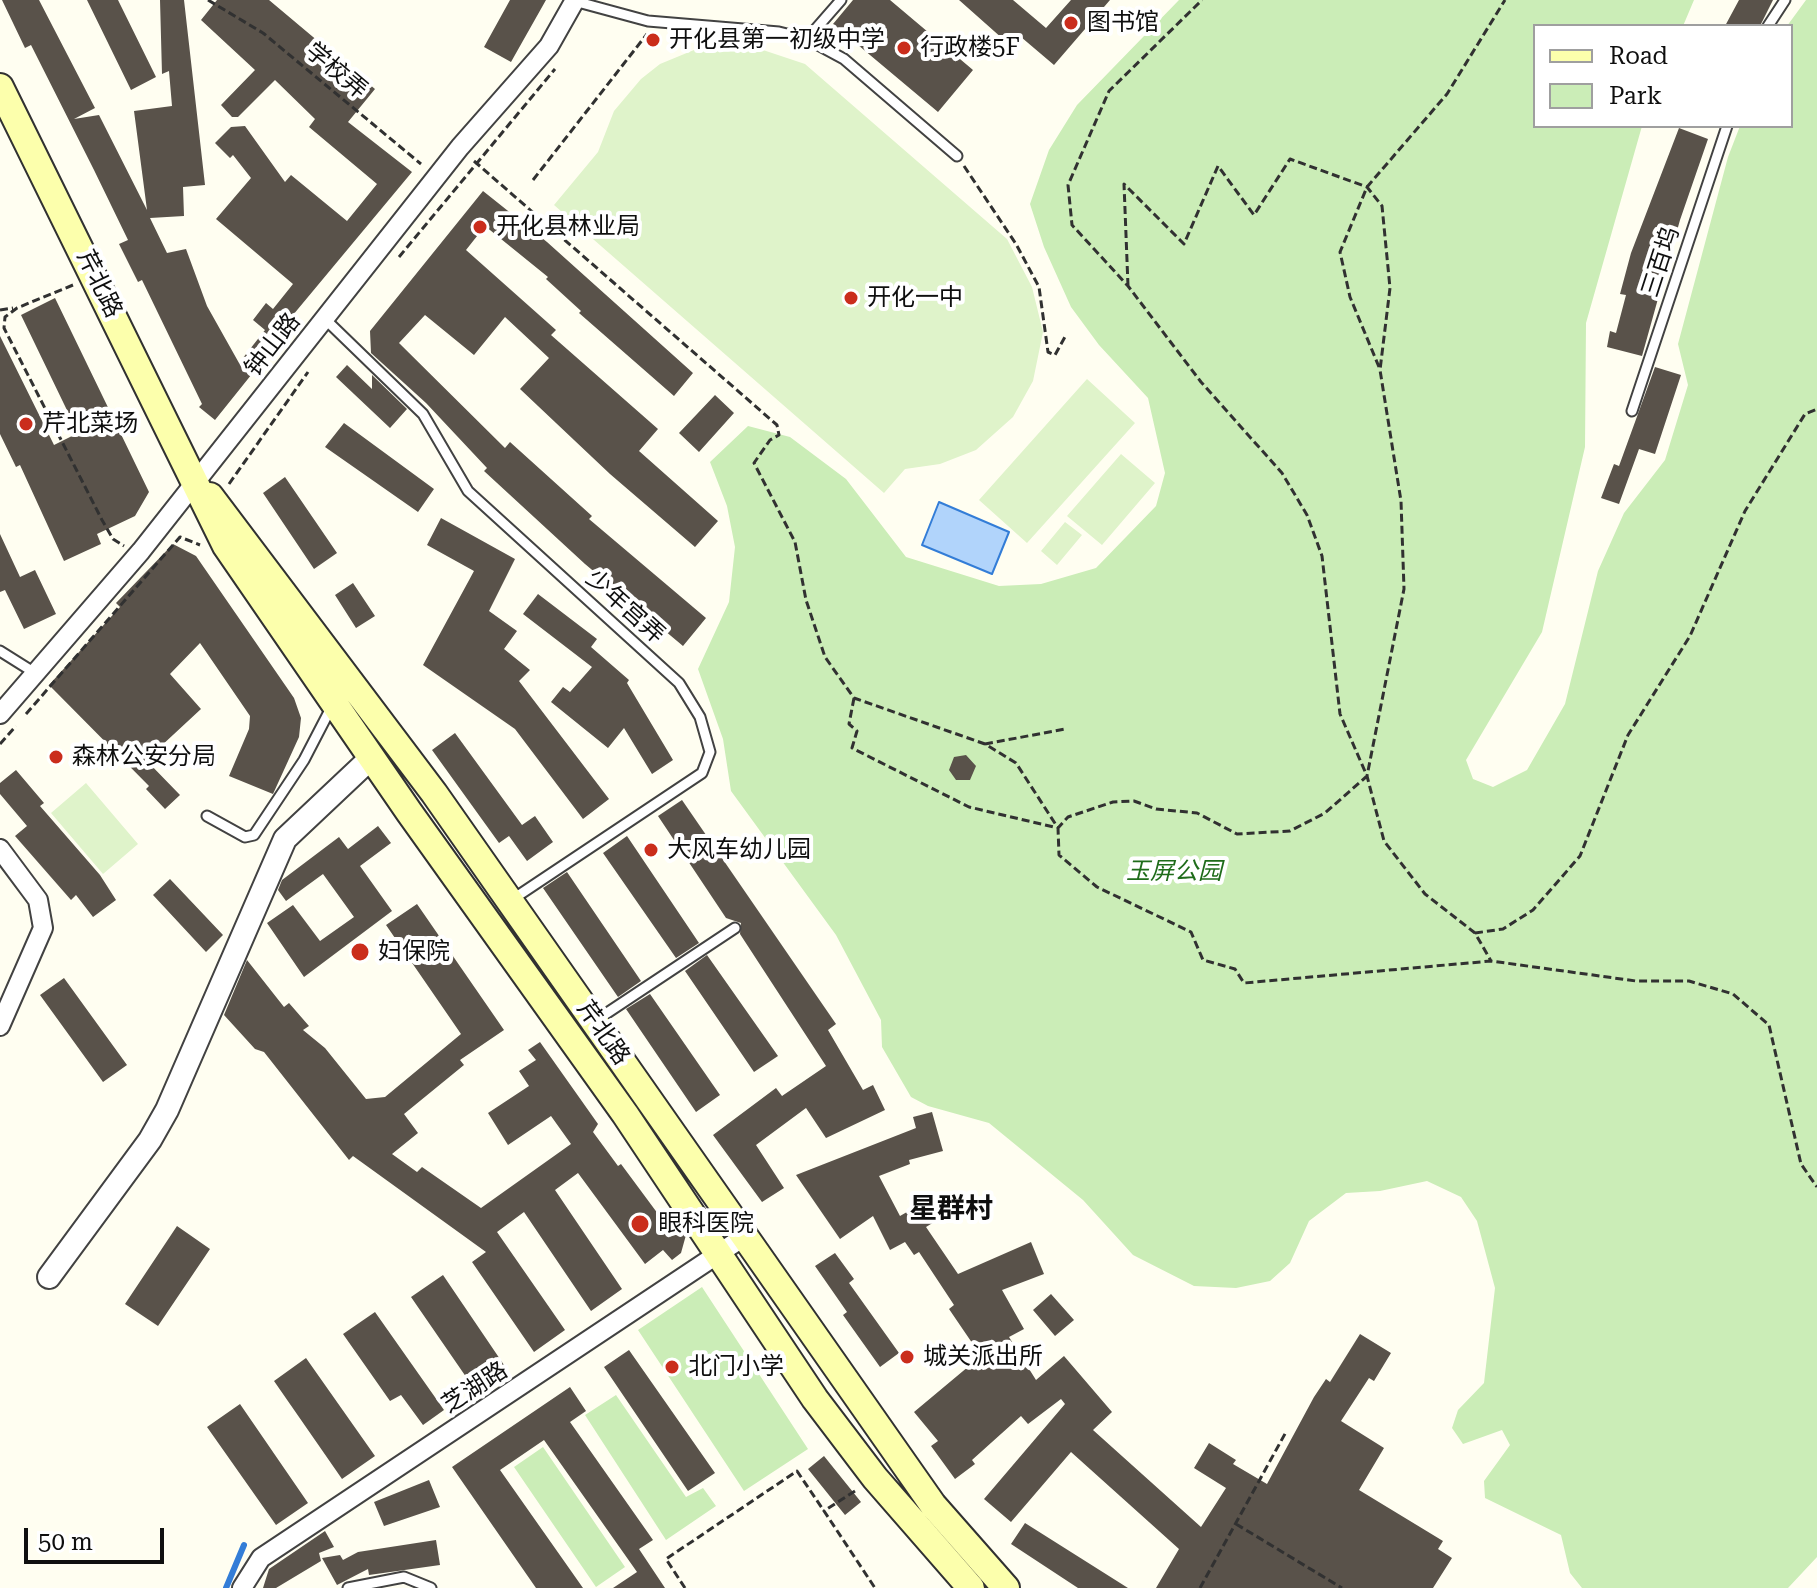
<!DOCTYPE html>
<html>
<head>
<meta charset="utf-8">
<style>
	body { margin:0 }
	#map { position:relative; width:1817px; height:1588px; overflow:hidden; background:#fffef1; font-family:"Roboto Serif",serif }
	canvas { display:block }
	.legend { position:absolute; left:1533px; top:24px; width:260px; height:104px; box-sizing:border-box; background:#fff; border:2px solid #9f9f9f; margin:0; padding:10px 14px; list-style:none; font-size:24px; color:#0f0f0f }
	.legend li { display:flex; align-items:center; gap:16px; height:40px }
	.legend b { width:40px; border:2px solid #9f9f9f }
	.scale { position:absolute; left:24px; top:1528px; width:140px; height:36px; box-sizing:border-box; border:4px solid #0f0f0f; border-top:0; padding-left:10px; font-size:24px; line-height:28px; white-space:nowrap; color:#0f0f0f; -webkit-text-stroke:6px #fff; paint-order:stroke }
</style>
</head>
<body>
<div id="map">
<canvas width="1817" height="1588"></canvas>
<ul class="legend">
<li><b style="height:10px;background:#fcffac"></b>Road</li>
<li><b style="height:22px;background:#cbedb7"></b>Park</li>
</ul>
<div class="scale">50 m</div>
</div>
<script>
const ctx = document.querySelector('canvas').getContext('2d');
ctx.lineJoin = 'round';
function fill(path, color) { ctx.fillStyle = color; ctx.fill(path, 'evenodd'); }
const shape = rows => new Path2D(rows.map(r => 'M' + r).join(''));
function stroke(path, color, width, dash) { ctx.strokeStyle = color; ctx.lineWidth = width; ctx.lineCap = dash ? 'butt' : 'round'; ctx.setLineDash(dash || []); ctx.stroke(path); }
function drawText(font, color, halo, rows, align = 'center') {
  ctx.font = font + ' "Roboto Serif","Noto Sans SC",serif'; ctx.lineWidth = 8; ctx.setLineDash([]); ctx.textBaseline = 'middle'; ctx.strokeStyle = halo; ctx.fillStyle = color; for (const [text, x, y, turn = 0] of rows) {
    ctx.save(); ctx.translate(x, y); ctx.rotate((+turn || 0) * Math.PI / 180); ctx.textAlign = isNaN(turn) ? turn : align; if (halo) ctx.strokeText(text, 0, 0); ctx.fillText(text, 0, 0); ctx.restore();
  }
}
fill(shape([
	[1179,0,1694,0,1683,26,1535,26,1535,126,1642,126,1586,323,1585,447,1542,632,1466,760,1473,779,1493,787,1527,770,1565,704,1598,571,1624,513,1665,460,1688,385,1678,344,1728,157,1740,126,1791,126,1791,26,1787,26,1806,0,1817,0,1817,1557,1788,1588,1582,1588,1570,1573,1561,1535,1485,1498,1484,1481,1510,1445,1502,1430,1463,1444,1452,1428,1458,1410,1484,1383,1495,1288,1477,1221,1461,1197,1427,1181,1380,1191,1346,1193,1309,1221,1290,1263,1270,1281,1236,1288,1194,1286,1133,1255,1083,1200,989,1123,928,1106,911,1097,882,1047,881,1020,836,935,731,791,723,739,698,669,729,602,735,547,727,506,710,462,748,426,790,437,846,479,906,557,999,586,1041,584,1096,568,1156,506,1165,473,1148,398,1099,345,1071,307,1044,247,1030,204,1049,150,1077,105],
	[702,1287,808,1449,744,1491,638,1330],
	[616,1395,686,1497,703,1488,716,1506,666,1540,585,1415],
	[543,1447,625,1567,596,1587,514,1467]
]), '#cbedb7');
fill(shape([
	[711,43,742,43,805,64,1007,239,1032,287,1043,332,1033,381,1013,417,976,450,940,464,905,469,884,493,554,205,598,152,614,111,641,79,660,64],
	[1087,379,1135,423,1027,543,979,500],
	[1121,454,1155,483,1102,545,1067,516],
	[1065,522,1082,535,1057,565,1041,551],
	[86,783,138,844,103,874,51,813]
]), '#dff3ca');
const water = shape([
	[939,502,1009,532,992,574,922,545,939,502]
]);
fill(water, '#b1d4fb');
stroke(water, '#337dd7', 2);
stroke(shape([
	[226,1588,244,1545]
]), '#337dd7', 6);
fill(shape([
	[2,0,39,0,95,108,74,119,99,115,147,210,134,111,172,106,169,71,162,74,160,0,184,0,205,185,183,187,184,216,150,218,167,253,186,249,207,306,239,363,265,330,253,320,266,303,273,309,293,284,216,219,251,178,233,155,230,158,215,143,231,127,245,126,285,182,291,175,347,221,377,184,309,127,315,119,275,80,238,117,232,117,221,105,255,70,201,20,217,0,269,0,375,89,348,122,412,172,288,321,292,324,215,420,199,407,202,404,142,280,138,282,119,244,128,240,94,170,31,45,25,48],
	[87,0,118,0,156,77,131,90],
	[510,0,546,0,511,62,484,47],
	[853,0,890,0,973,70,938,112,833,24],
	[959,0,1013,0,1046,28,1071,0,1110,0,1054,65,1021,37,1012,47],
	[1739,0,1773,0,1760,26,1725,26],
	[1679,128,1708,139,1680,220,1642,356,1607,347,1610,331,1616,333,1626,295,1620,294,1631,253],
	[483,191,547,242,693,373,674,396,579,313,581,311,546,279,548,277,485,226,466,250,556,330,551,335,658,429,639,451,718,521,695,547,610,474,520,389,549,358,505,317,474,355,425,315,399,343,505,448,510,442,592,516,589,519,706,618,683,646,585,564,484,471,487,468,426,403,371,353,370,331],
	[55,298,149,492,135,516,97,534,101,544,64,561,20,465,16,467,0,434,0,336,54,445,78,433,21,315],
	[347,365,372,389,372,375,407,409,390,428,336,377],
	[1655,367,1681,375,1655,454,1639,449,1619,504,1601,498,1614,464,1619,466],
	[715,395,734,413,699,452,679,433],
	[344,423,434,489,418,512,325,447],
	[285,477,337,553,314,569,263,493],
	[441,518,515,559,489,611,517,631,504,649,530,670,519,681,609,799,583,819,515,729,423,665,474,571,427,545],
	[0,534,20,577,35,570,56,614,24,629,5,590,0,592],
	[173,544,196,556,294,698,301,718,299,737,273,794,229,776,249,729,250,716,200,643,170,674,201,709,146,760,180,795,165,809,146,789,149,786,49,685,120,607,116,603],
	[353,583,375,616,356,628,335,595],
	[538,594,597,639,591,647,629,680,627,683,673,760,652,774,624,728,608,748,551,702,563,687,570,692,592,667,523,614],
	[455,733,522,825,535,816,553,842,527,861,509,836,499,843,432,750],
	[966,755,976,766,970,780,956,780,949,770,954,757],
	[16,770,44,803,40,806,100,875,116,900,93,917,76,895,71,900,15,836,27,826,0,794,0,783],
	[682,800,836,1024,828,1030,863,1090,873,1085,885,1110,826,1138,806,1108,756,1145,784,1188,762,1202,713,1135,776,1088,782,1096,826,1066,740,934,741,923,726,918,658,816],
	[378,826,391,843,360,866,392,911,304,977,267,923,293,905,320,941,354,917,323,874,286,901,278,890,282,880,339,837,348,849],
	[627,836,699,943,676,958,603,853],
	[567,872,641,981,618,997,543,888],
	[170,879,223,935,206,952,153,895],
	[417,904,504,1030,460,1060,464,1065,404,1114,418,1133,392,1154,417,1172,422,1167,481,1208,571,1144,551,1116,508,1145,488,1113,529,1086,519,1071,536,1060,528,1050,540,1042,598,1124,593,1132,618,1166,621,1164,664,1222,673,1215,686,1235,681,1253,672,1260,663,1250,645,1264,578,1173,555,1190,622,1289,591,1311,524,1212,497,1232,565,1330,534,1352,472,1262,486,1252,353,1156,349,1160,264,1052,255,1049,224,1015,247,960,284,1007,289,1003,309,1026,303,1030,325,1048,366,1099,385,1097,461,1034,386,925],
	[707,955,778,1056,754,1072,685,971],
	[64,978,127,1065,103,1082,40,995],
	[650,994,720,1095,696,1112,626,1009],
	[932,1112,943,1151,909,1160,910,1164,879,1176,900,1216,933,1197,944,1216,926,1227,958,1274,1031,1242,1044,1274,1002,1290,1024,1329,1009,1337,1036,1380,1064,1356,1112,1412,1093,1430,1201,1527,1226,1488,1194,1468,1209,1443,1236,1460,1233,1464,1267,1484,1314,1397,1326,1379,1330,1382,1360,1334,1391,1353,1374,1381,1369,1378,1341,1421,1384,1448,1359,1490,1443,1541,1438,1549,1452,1558,1433,1588,1156,1588,1179,1549,1071,1452,1011,1522,984,1499,1065,1404,1061,1399,1028,1424,1021,1416,972,1460,975,1464,955,1479,931,1446,938,1441,914,1412,981,1356,949,1309,954,1305,919,1252,914,1255,905,1242,890,1250,873,1216,840,1239,796,1175,916,1128,913,1117],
	[177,1226,210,1249,158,1326,125,1304],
	[835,1253,854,1279,849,1283,899,1353,880,1367,843,1315,847,1312,815,1266],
	[443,1275,504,1365,473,1387,411,1297],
	[1051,1294,1074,1320,1055,1336,1033,1310],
	[375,1312,444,1410,423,1425,401,1395,390,1401,343,1334],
	[629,1350,715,1473,688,1491,604,1367],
	[306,1358,375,1456,342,1479,274,1381],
	[570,1387,586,1411,570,1422,653,1540,639,1549,665,1588,613,1588,637,1572,544,1440,500,1470,583,1588,536,1588,452,1467],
	[240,1404,308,1503,276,1525,207,1427],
	[824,1456,861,1502,845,1515,808,1469],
	[429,1480,440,1507,384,1526,374,1502],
	[1025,1523,1128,1588,1078,1588,1011,1544],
	[325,1531,334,1547,319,1553,321,1561,276,1588,263,1588,269,1569],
	[436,1540,440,1565,369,1575,368,1569,337,1585,322,1558,340,1555,343,1560,358,1552]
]), '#59524a');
const service = shape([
	[574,1,648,21,779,32,807,39,844,59,957,156],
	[1768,26,1785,0],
	[807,39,841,0],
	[325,319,423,414,468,491,679,683,700,717,710,752,702,773,510,901],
	[1632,411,1727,126],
	[0,651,35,673],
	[207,816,245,837,254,835,304,760,332,706],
	[595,1021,735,928],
	[348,1588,404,1577,431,1588]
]);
const minor = shape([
	[0,714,141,551,460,147,549,46,575,0],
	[0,849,38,900,43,928,0,1026],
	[242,1588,261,1558,745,1236]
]);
const tertiary = shape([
	[49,1277,150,1140,167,1110,285,839,372,757]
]);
const secondary = shape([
	[0,87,226,546,409,812,625,1114,815,1399,875,1478,971,1588],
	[210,496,434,793,933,1505,1006,1588]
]);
stroke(service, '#424242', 13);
stroke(minor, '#424242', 22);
stroke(tertiary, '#424242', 26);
stroke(secondary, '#313131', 30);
stroke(shape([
	[208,0,263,33,421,164],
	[474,161,777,425,779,435,770,440,754,463,795,542,806,600,825,657,854,698,985,744,1016,763,1058,828,1059,855,1097,887,1191,932,1203,960,1235,969,1244,983,1491,961,1636,981,1689,981,1733,994,1769,1025,1801,1164,1817,1187],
	[964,166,1016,244,1039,287,1048,352,1055,355,1066,335],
	[533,180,647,34],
	[399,257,555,69],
	[73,285,17,308,5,317,4,328,102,520,113,539,124,546],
	[1128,286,1124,184,1184,244,1218,166,1254,215,1290,159,1367,187,1382,206,1390,288,1380,370,1401,501,1404,589,1367,776,1384,841,1425,894,1475,933,1491,961],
	[0,310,13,308],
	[1379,367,1350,297,1340,252,1367,187,1447,94,1505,0],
	[229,484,308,372],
	[854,698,849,724,857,731,852,748,969,807,1058,828,1068,817,1113,802,1134,801,1156,809,1197,813,1237,834,1290,831,1325,813,1367,776,1340,714,1322,556,1307,515,1282,473,1201,382,1128,286,1072,225,1068,185,1109,91,1202,0],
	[26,714,180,537,200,545],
	[0,744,16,726],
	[985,744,1065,729],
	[1475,933,1503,929,1533,910,1580,856,1628,735,1690,636,1745,511,1805,414,1817,409],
	[855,1491,824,1511,875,1588],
	[1236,1524,1342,1588],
	[685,1588,666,1559,797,1471,824,1511],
	[1200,1588,1286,1432]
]), '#313131', 3, [8, 4]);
stroke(service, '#fff', 9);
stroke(minor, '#fff', 18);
stroke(tertiary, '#fff', 22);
stroke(secondary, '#fcffac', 26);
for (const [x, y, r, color] of [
	[1071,23,8,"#ca2d1c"],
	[653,40,8,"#ca2d1c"],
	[904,48,8,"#ca2d1c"],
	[480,227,8,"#ca2d1c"],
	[851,298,8,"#ca2d1c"],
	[26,424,8,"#ca2d1c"],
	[56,757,8,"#ca2d1c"],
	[651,850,8,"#ca2d1c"],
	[360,952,10,"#ca2d1c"],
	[640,1224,10,"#ca2d1c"],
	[907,1357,8,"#ca2d1c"],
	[672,1367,8,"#ca2d1c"]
]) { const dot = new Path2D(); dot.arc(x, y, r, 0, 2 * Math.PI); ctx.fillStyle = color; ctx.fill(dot); stroke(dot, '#fff', 3); }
drawText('24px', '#0f0f0f', '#fff', [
	["图书馆",1087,23],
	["开化县第一初级中学",669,40],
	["行政楼5F",920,48],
	["开化县林业局",496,227],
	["开化一中",867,298],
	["芹北菜场",42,424],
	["森林公安分局",72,757],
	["大风车幼儿园",667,850],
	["妇保院",378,952],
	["眼科医院",658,1224],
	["城关派出所",923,1357],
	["北门小学",688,1367]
], 'left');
drawText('24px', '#0f0f0f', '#fff', [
	["学校弄",336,71,40],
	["三百坞",1661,262,-72],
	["芹北路",99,284,64],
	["钟山路",273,345,-52],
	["少年宫弄",625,607,42],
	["芹北路",603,1033,55],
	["芝湖路",475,1388,-33]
]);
drawText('italic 24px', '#1f6c1a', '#fff', [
	["玉屏公园",1174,872]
]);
drawText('bold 28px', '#0f0f0f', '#fff', [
	["星群村",951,1210]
]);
</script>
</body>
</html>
